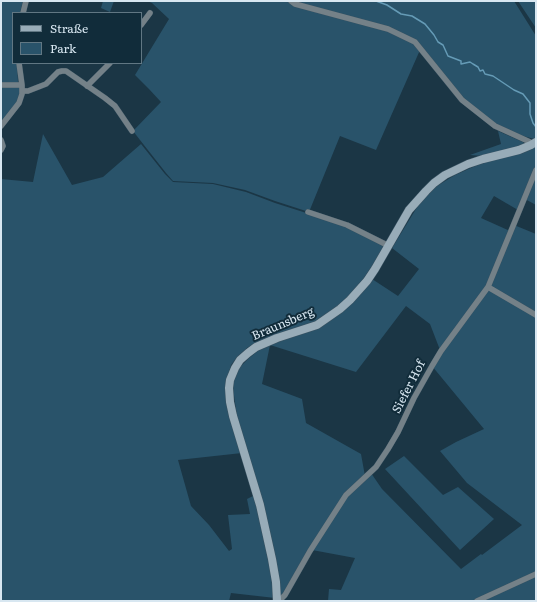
<!DOCTYPE html>
<html>
<head>
<meta charset="utf-8">
<style>
	body { margin:0 }
	#map { position:relative; width:537px; height:602px; overflow:hidden; background:#1b3645; font-family:Literata,serif }
	canvas { display:block }
	.frame { position:absolute; inset:0; border:2px solid #d8e7f1; pointer-events:none }
	.legend { position:absolute; left:12px; top:12px; width:130px; height:52px; box-sizing:border-box; background:#112c3a; border:1px solid #617783; margin:0; padding:5px 7px; list-style:none; font-size:12px; color:#d8e7f1 }
	.legend li { display:flex; align-items:center; gap:8px; height:20px }
	.legend b { width:20px; border:1px solid #617783 }
</style>
</head>
<body>
<div id="map">
<canvas width="537" height="602"></canvas>
<div class="frame"></div>
<ul class="legend">
<li><b style="height:5px;background:#98acb8"></b>Straße</li>
<li><b style="height:11px;background:#29536a"></b>Park</li>
</ul>
</div>
<script>
const ctx = document.querySelector('canvas').getContext('2d');
ctx.lineJoin = 'round';
function fill(path, color) { ctx.fillStyle = color; ctx.fill(path, 'evenodd'); }
const shape = rows => new Path2D(rows.map(r => 'M' + r).join(''));
function stroke(path, color, width, dash) { ctx.strokeStyle = color; ctx.lineWidth = width; ctx.lineCap = dash ? 'butt' : 'round'; ctx.setLineDash(dash || []); ctx.stroke(path); }
function drawText(font, color, halo, rows, align = 'center') {
  ctx.font = font + ' Literata,serif'; ctx.lineWidth = 4; ctx.setLineDash([]); ctx.textBaseline = 'middle'; ctx.strokeStyle = halo; ctx.fillStyle = color; for (const [text, x, y, turn = 0] of rows) {
    ctx.save(); ctx.translate(x, y); ctx.rotate((+turn || 0) * Math.PI / 180); ctx.textAlign = isNaN(turn) ? turn : align; if (halo) ctx.strokeText(text, 0, 0); ctx.fillText(text, 0, 0); ctx.restore();
  }
}
fill(shape([
	[1,1,23,1,20,13,13,13,13,63,17,63,18,82,16,83,1,82],
	[103,1,114,1,110,12,101,8],
	[147,1,290,1,388,30,415,43,420,50,376,150,340,136,309,212,275,201,245,190,213,183,173,181,166,173,140,140,133,131,161,102,149,89,135,75,169,19,152,3],
	[293,1,514,1,536,36,536,138,534,139,516,134,495,124,463,99,416,41,388,28],
	[518,1,536,1,536,28],
	[1,86,21,87,18,102,1,125],
	[498,131,523,142,524,145,483,156,470,155,501,144],
	[43,134,72,185,103,177,141,144,165,174,173,182,213,184,246,192,275,203,347,226,385,246,364,278,342,304,329,313,314,322,266,338,255,343,247,348,237,357,231,365,225,389,228,409,242,453,178,460,191,506,209,525,229,551,232,549,228,515,250,514,247,499,255,495,261,520,275,598,231,593,229,601,1,601,1,179,33,182],
	[536,147,536,164,518,210,494,196,481,218,510,231,487,286,440,350,430,324,406,306,356,372,270,345,262,384,302,399,306,423,361,454,365,476,345,495,281,596,279,596,237,417,233,388,234,380,237,370,248,359,260,349,270,345,318,327,372,279,398,296,419,269,392,248,419,204,437,186,455,175,482,163,521,153],
	[536,173,536,205,525,199],
	[514,225,536,234,536,313,489,286],
	[488,289,536,316,536,573,474,601,328,601,329,589,341,590,355,558,312,550,347,496,371,473,382,489,461,569,481,554,482,555,522,525,467,483,440,451,456,442,484,429,432,366],
	[404,456,443,495,458,487,494,519,460,550,385,469],
	[536,575,536,601,480,601]
]), '#29536a');
stroke(shape([
	[376,1,387,5,401,14,412,16,425,24,434,35,438,42,443,45,448,56,461,61,461,64,470,62,473,64,478,67,480,71,483,70,485,74,493,76,514,90,523,94,530,103,530,114,533,123,536,127]
]), '#659bb6', 1.5);
const street = shape([
	[291,1,295,4,388,29,415,42,462,100,495,126,530,142,531,145],
	[23,13,26,1],
	[141,25,150,13],
	[1,85,22,85],
	[87,86,110,63],
	[22,91,28,91,46,84,58,72,62,71,66,71,105,98,115,106,132,131],
	[1,126,19,103,22,94,22,85,19,63],
	[1,140,3,146,1,150],
	[308,212,347,225,389,246],
	[488,287,536,315],
	[279,601,285,595,310,551,346,495,376,467,388,449,398,432,414,398,432,366,441,351,488,287,536,170],
	[477,601,536,574]
]);
const secondary = shape([
	[277,601,276,582,272,559,260,505,233,416,230,402,229,388,230,380,235,368,240,360,248,353,256,347,277,338,317,325,340,309,350,300,367,281,375,269,409,210,426,191,434,183,445,175,468,164,483,159,519,150,531,145,536,142]
]);
stroke(street, '#395261', 6);
stroke(secondary, '#395261', 9);
stroke(street, '#748188', 5.5);
stroke(secondary, '#98acb8', 8);
drawText('12px', '#d8e7f1', '#112c3a', [
	["Braunsberg",283,324,-23],
	["Siefer Hof",409,387,-63]
]);
</script>
</body>
</html>
